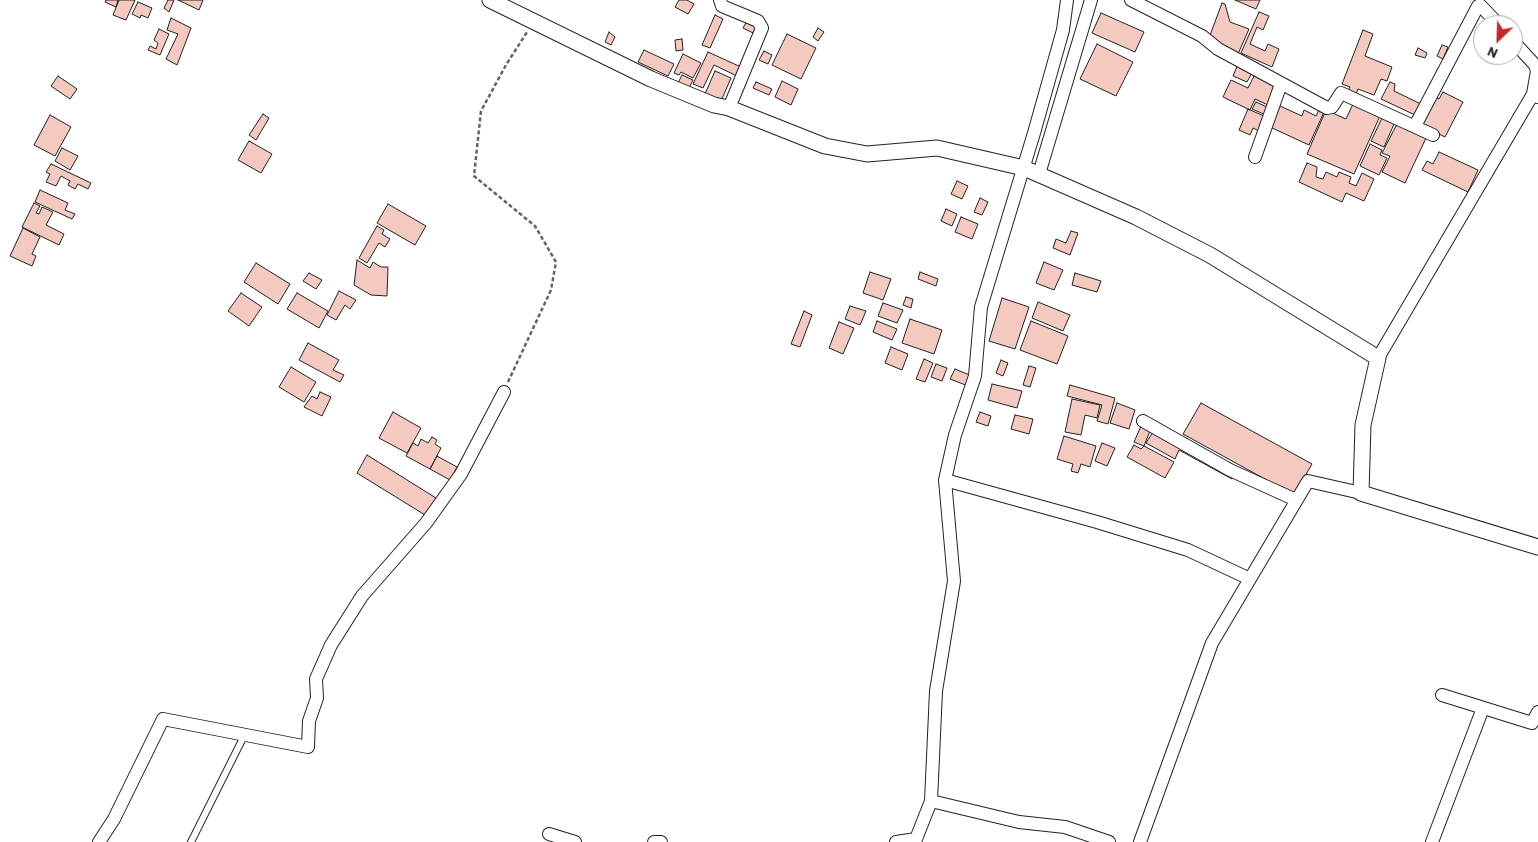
<!DOCTYPE html>
<html>
<head>
<meta charset="utf-8">
<style>
	body { margin:0 }
	#map { position:relative; width:1538px; height:842px; overflow:hidden; background:#fff; font-family:Barlow,sans-serif }
	canvas { display:block }
	.north { position:absolute; left:1473px; top:15px; width:50px; height:50px; box-sizing:border-box; background:#fff; border:1px solid #a7a7a7; border-radius:50%; rotate:204deg; font-size:14px; font-weight:700; line-height:20px; text-align:center; color:#222 }
	.north::after { content:''; display:block; margin:auto; width:18px; height:22px; background:#c62828; clip-path:polygon(50% 0,100% 100%,50% 72%,0 100%) }
</style>
</head>
<body>
<div id="map">
<canvas width="1538" height="842"></canvas>
<div class="north">N</div>
</div>
<script>
const ctx = document.querySelector('canvas').getContext('2d');
ctx.lineJoin = 'round';
function fill(path, color) { ctx.fillStyle = color; ctx.fill(path, 'evenodd'); }
const shape = rows => new Path2D(rows.map(r => 'M' + r).join(''));
function stroke(path, color, width, dash) { ctx.strokeStyle = color; ctx.lineWidth = width; ctx.lineCap = dash ? 'butt' : 'round'; ctx.setLineDash(dash || []); ctx.stroke(path); }
const building = shape([
	[106,0,118,0,116,7,105,2,106,0],
	[119,0,135,0,126,20,113,15,119,0],
	[168,0,174,0,169,12,164,8,168,0],
	[178,0,203,0,199,10,178,0],
	[679,0,687,0,694,4,688,14,675,7,679,0],
	[1235,0,1260,0,1256,9,1235,0],
	[138,2,152,8,148,18,141,15,140,18,132,14,138,2],
	[1222,3,1225,4,1230,22,1249,29,1238,54,1209,38,1222,3],
	[1259,12,1269,16,1263,30,1257,27,1250,44,1265,51,1268,44,1279,49,1272,67,1241,53,1259,12],
	[1101,13,1144,32,1135,52,1092,33,1101,13],
	[715,15,723,19,710,48,702,45,715,15],
	[171,18,191,28,177,65,166,59,178,34,167,30,171,18],
	[747,21,757,25,753,33,743,28,747,21],
	[818,28,824,32,818,41,813,37,818,28],
	[159,29,169,34,160,55,148,50,150,46,156,49,158,43,154,40,159,29],
	[1363,30,1373,34,1365,56,1392,67,1387,81,1381,79,1374,95,1358,89,1356,94,1348,91,1350,87,1342,84,1363,30],
	[609,32,615,37,611,45,605,42,609,32],
	[787,34,816,48,801,79,772,65,787,34],
	[682,39,683,50,676,51,675,40,682,39],
	[1097,44,1133,62,1116,96,1080,79,1097,44],
	[1442,45,1448,47,1443,59,1437,56,1442,45],
	[1418,48,1427,53,1425,58,1415,55,1418,48],
	[644,50,674,64,668,76,638,62,644,50],
	[764,51,772,55,768,64,759,60,764,51],
	[708,52,741,67,737,76,714,65,703,88,693,84,708,52],
	[683,54,701,63,693,78,681,72,679,75,674,73,683,54],
	[1238,64,1253,71,1247,82,1233,76,1238,64],
	[715,71,731,78,721,101,705,94,715,71],
	[1255,74,1279,86,1270,106,1255,99,1250,110,1223,97,1231,80,1248,88,1255,74],
	[682,75,693,80,689,88,678,83,682,75],
	[58,76,77,89,70,99,51,86,58,76],
	[782,81,798,89,791,105,775,97,782,81],
	[756,82,772,89,769,95,753,88,756,82],
	[1390,82,1395,84,1394,91,1421,104,1415,115,1381,99,1390,82],
	[1443,92,1463,102,1445,137,1419,124,1433,96,1439,99,1443,92],
	[1256,102,1269,108,1266,115,1252,109,1256,102],
	[1353,104,1380,116,1354,174,1307,154,1326,110,1346,119,1353,104],
	[1280,106,1302,116,1304,110,1316,116,1320,108,1325,110,1309,145,1270,127,1280,106],
	[1248,109,1266,117,1259,131,1253,128,1250,135,1239,130,1248,109],
	[263,114,269,118,256,140,249,135,263,114],
	[50,115,71,127,55,156,34,145,50,115],
	[1382,118,1394,124,1384,147,1371,141,1382,118],
	[1397,124,1426,138,1405,183,1382,172,1390,156,1382,153,1397,124],
	[249,141,272,154,261,173,238,160,249,141],
	[1370,144,1382,150,1380,155,1387,158,1379,175,1360,166,1370,144],
	[62,148,78,156,70,170,55,161,62,148],
	[1439,152,1478,170,1468,192,1422,170,1427,161,1433,164,1439,152],
	[1307,163,1317,167,1316,177,1323,179,1326,172,1337,177,1339,172,1351,177,1349,183,1356,186,1362,173,1374,179,1364,201,1346,193,1342,202,1299,182,1307,163],
	[51,164,91,183,88,189,78,184,75,189,68,185,70,181,61,176,56,186,46,182,50,174,46,172,51,164],
	[957,181,968,186,962,199,951,194,957,181],
	[40,190,68,203,65,210,75,214,72,219,35,202,40,190],
	[980,198,988,202,982,215,974,212,980,198],
	[34,203,40,206,36,213,39,214,42,207,53,212,46,225,64,234,59,245,22,227,34,203],
	[388,204,426,226,415,245,377,223,388,204],
	[946,209,957,214,952,226,941,221,946,209],
	[961,217,978,224,972,239,955,232,961,217],
	[377,226,384,230,382,234,390,239,385,247,379,243,367,263,359,258,377,226],
	[23,228,40,237,32,254,36,256,32,266,10,256,23,228],
	[1071,231,1078,233,1070,255,1053,248,1056,239,1066,243,1071,231],
	[357,260,370,268,373,262,381,267,388,267,387,296,371,295,354,285,357,260],
	[1044,262,1063,270,1054,290,1036,283,1044,262],
	[256,263,290,284,278,304,244,282,256,263],
	[870,272,891,279,883,300,863,293,870,272],
	[920,272,938,279,936,286,918,279,920,272],
	[309,273,322,280,316,289,303,281,309,273],
	[1075,273,1101,281,1097,292,1072,285,1075,273],
	[339,291,356,300,350,309,345,305,336,320,327,315,339,291],
	[241,293,262,307,249,326,228,311,241,293],
	[297,293,328,311,319,328,287,309,297,293],
	[906,297,913,299,911,308,903,305,906,297],
	[1002,298,1029,307,1015,349,989,341,1002,298],
	[1038,302,1070,315,1063,331,1032,318,1038,302],
	[883,303,903,310,897,323,878,316,883,303],
	[850,306,866,311,860,325,845,319,850,306],
	[804,311,812,315,800,347,791,344,804,311],
	[910,319,942,330,934,354,902,343,910,319],
	[877,321,897,329,892,340,873,332,877,321],
	[1031,321,1068,336,1057,364,1020,350,1031,321],
	[839,322,854,328,843,354,829,348,839,322],
	[308,343,339,360,333,370,344,375,340,382,299,360,308,343],
	[891,347,908,354,902,370,885,363,891,347],
	[924,359,933,363,925,382,916,379,924,359],
	[1001,360,1008,363,1003,376,996,373,1001,360],
	[936,364,947,368,942,381,931,377,936,364],
	[1029,366,1036,368,1030,387,1023,385,1029,366],
	[291,367,316,382,304,402,279,387,291,367],
	[955,369,972,376,968,386,950,379,955,369],
	[992,384,1022,391,1017,408,988,400,992,384],
	[1070,385,1115,398,1108,424,1097,421,1102,405,1067,396,1070,385],
	[320,392,331,397,322,416,304,407,312,396,317,399,320,392],
	[1072,399,1100,405,1097,418,1085,415,1081,435,1065,432,1072,399],
	[1117,403,1135,410,1129,429,1110,423,1117,403],
	[1201,403,1312,464,1294,495,1183,434,1201,403],
	[393,412,421,428,407,453,379,438,393,412],
	[980,412,991,416,988,426,976,422,980,412],
	[1015,415,1033,419,1029,434,1011,429,1015,415],
	[1142,424,1151,428,1144,446,1134,442,1142,424],
	[1153,432,1233,475,1232,479,1179,450,1175,459,1146,443,1153,432],
	[1064,436,1096,446,1090,467,1081,464,1078,473,1071,471,1073,464,1057,459,1064,436],
	[432,437,437,440,435,444,441,448,430,469,406,456,413,443,418,446,421,439,428,443,432,437],
	[1102,443,1115,448,1107,466,1095,461,1102,443],
	[1134,445,1141,449,1144,446,1174,462,1165,478,1127,457,1134,445],
	[367,455,436,498,425,515,357,473,367,455],
	[437,456,457,467,450,480,430,469,437,456]
]);
fill(building, '#f3c9c0');
stroke(building, '#222', 1);
const service = shape([
	[191,842,245,734]
]);
const minor = shape([
	[720,0,722,6,758,21,762,28,729,108],
	[1131,0,1202,36,1218,49,1327,108,1332,107,1341,93,1433,135],
	[1513,41,1535,65,1537,71,1533,94],
	[1415,126,1478,6,1480,5,1499,25],
	[1255,157,1281,84],
	[1039,174,1091,0],
	[1378,358,1533,94,1538,97],
	[1143,421,1230,470,1296,500],
	[945,480,1097,522,1188,550,1250,579],
	[1442,695,1532,723,1538,712],
	[931,801,1019,822,1065,827,1109,842],
	[549,834,575,842],
	[99,842,114,819,163,719,308,747,309,721,317,698,316,679,331,645,362,596,426,523,461,474,504,392],
	[654,842,661,842],
	[896,842,916,839,931,801,936,691,954,581,945,480,955,435,975,376,981,307,1034,133,1063,30,1067,0],
	[1140,842,1212,643,1308,481,1361,493],
	[1432,842,1483,708]
]);
const tertiary = shape([
	[490,0,651,79,714,105,729,108,825,146,867,154,937,148,1024,168,1136,217,1210,255,1378,358,1363,425,1361,493,1538,547]
]);
stroke(service, '#222', 8);
stroke(minor, '#222', 14);
stroke(tertiary, '#222', 17);
stroke(shape([
	[508,382,551,290,556,262,535,226,474,176,481,111,506,65,527,32]
]), '#646464', 2.5, [4, 2.5]);
stroke(service, '#fff', 6);
stroke(minor, '#fff', 12);
stroke(tertiary, '#fff', 15);
</script>
</body>
</html>
